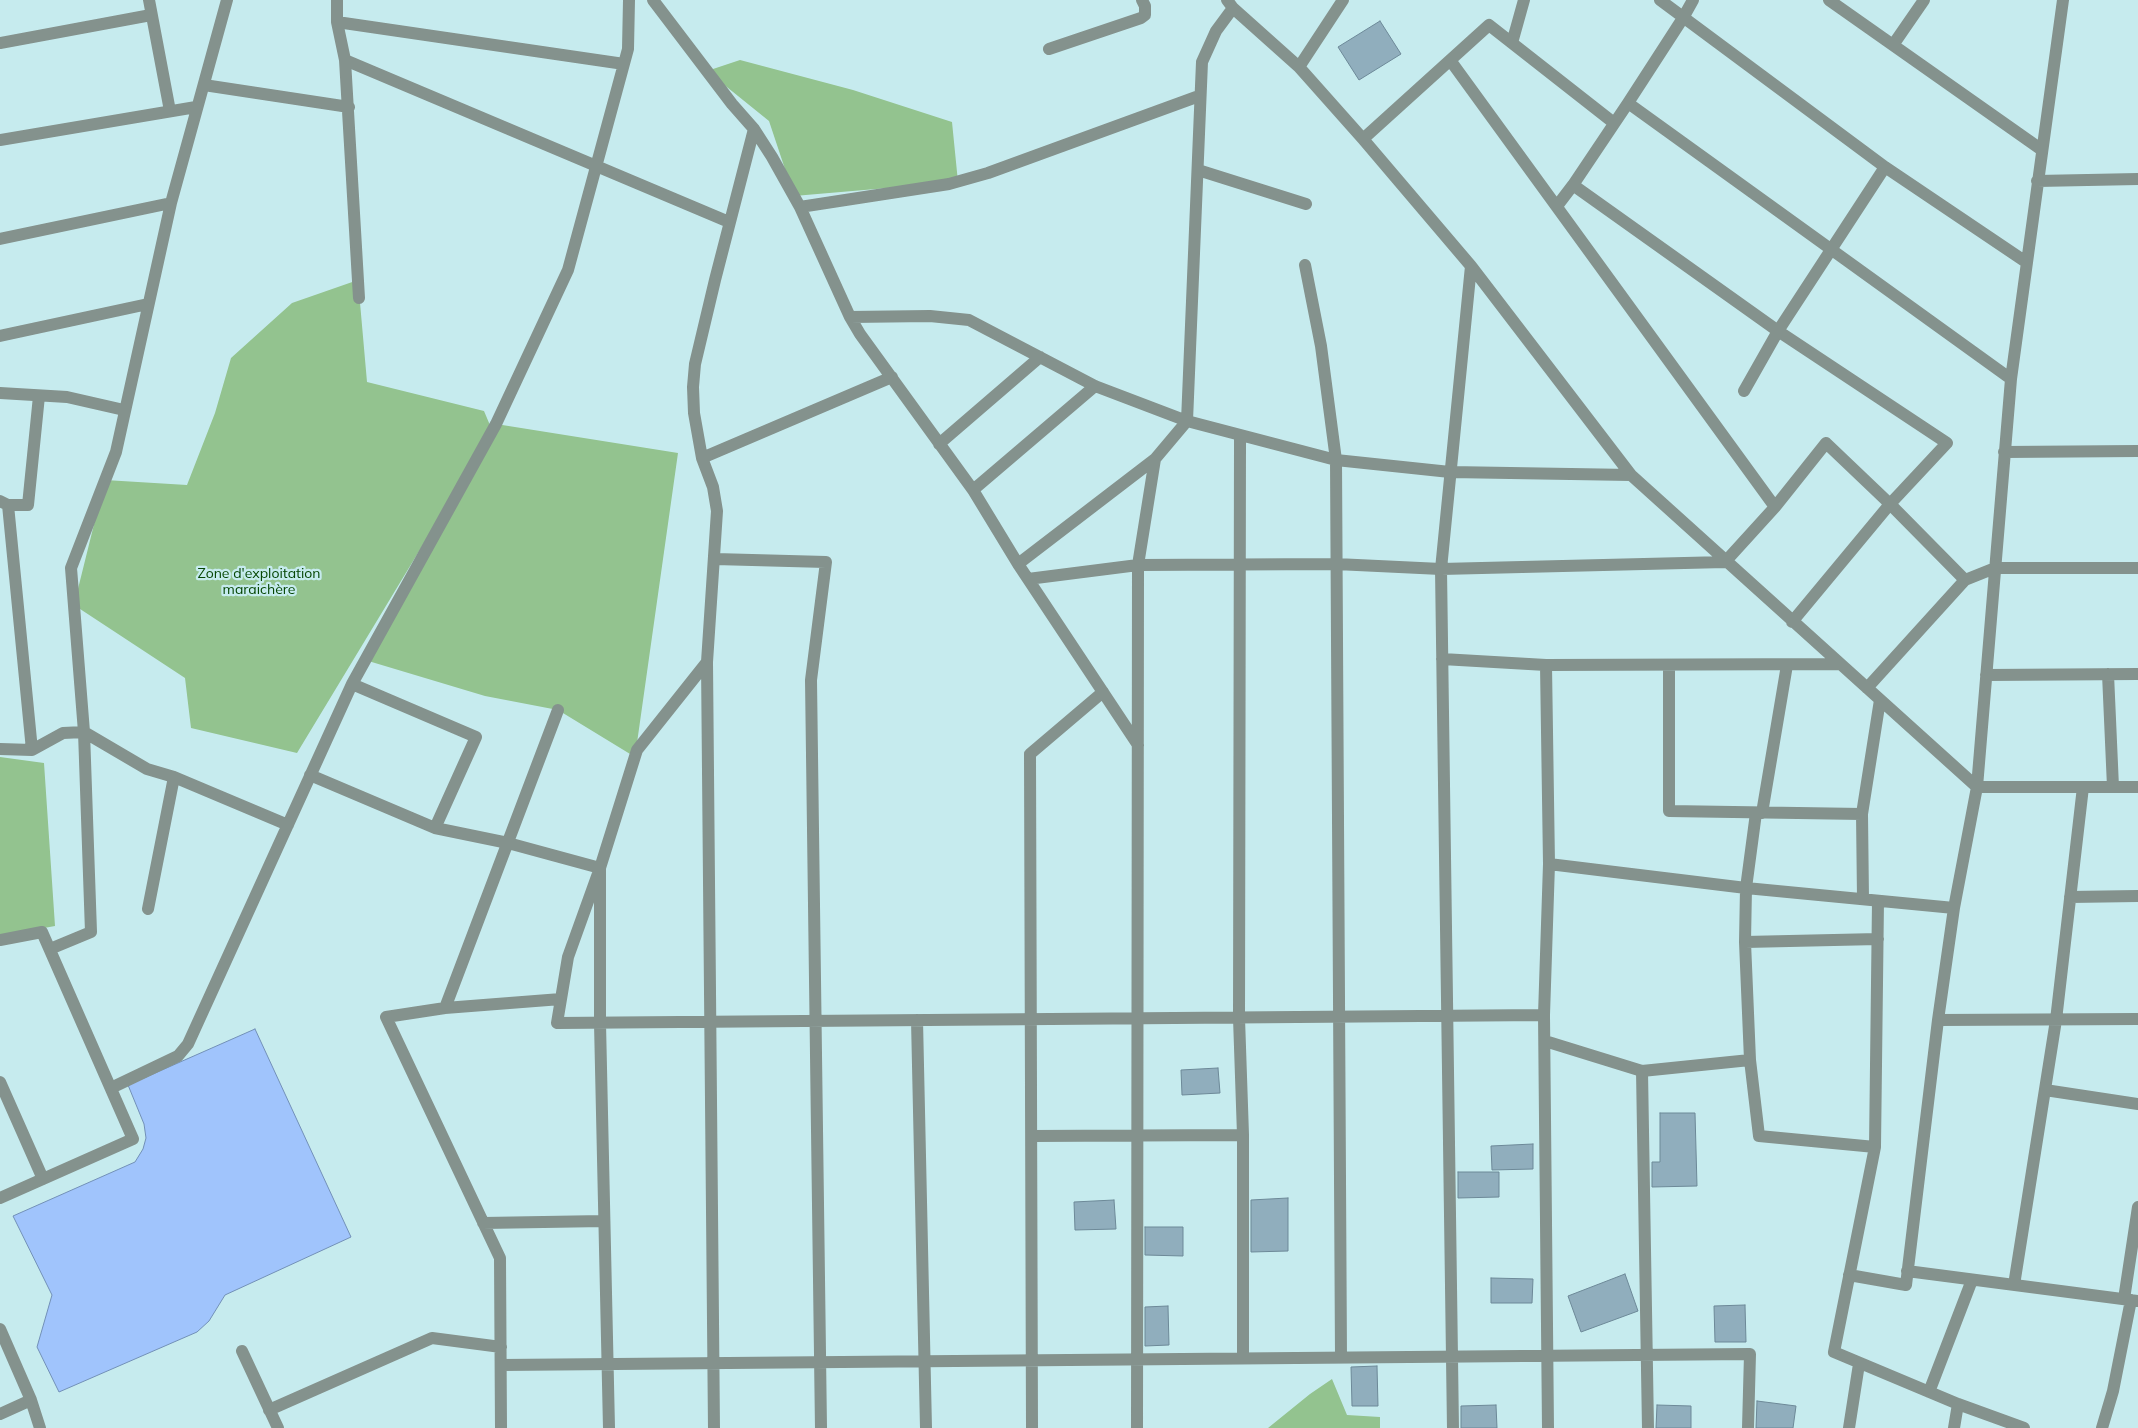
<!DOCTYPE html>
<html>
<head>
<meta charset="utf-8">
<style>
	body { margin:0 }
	canvas { display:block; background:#c6ebee }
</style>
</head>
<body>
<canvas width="2138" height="1428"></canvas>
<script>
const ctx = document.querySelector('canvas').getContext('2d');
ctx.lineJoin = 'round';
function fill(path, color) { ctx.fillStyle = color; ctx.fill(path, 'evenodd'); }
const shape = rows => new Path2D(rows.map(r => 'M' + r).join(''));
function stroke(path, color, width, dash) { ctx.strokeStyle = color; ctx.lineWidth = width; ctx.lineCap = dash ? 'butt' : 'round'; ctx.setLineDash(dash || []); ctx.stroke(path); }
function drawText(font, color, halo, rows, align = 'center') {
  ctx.font = font + ' Mulish,sans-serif'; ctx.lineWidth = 4.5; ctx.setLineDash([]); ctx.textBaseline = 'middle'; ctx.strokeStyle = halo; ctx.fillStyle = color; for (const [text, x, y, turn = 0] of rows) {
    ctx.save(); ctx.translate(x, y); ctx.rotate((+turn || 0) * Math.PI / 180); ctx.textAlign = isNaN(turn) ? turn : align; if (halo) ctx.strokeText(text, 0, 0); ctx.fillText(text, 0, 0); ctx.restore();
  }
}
fill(shape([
	[740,60,853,90,952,122,958,182,794,196,769,121,707,71],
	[358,280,367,382,484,411,492,430,496,424,678,453,635,757,558,710,485,696,365,660,482,447,297,753,191,728,185,678,74,605,105,480,187,485,215,413,231,358,292,303],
	[0,757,44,763,55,926,0,936],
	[1332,1379,1347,1415,1380,1417,1380,1428,1268,1428,1310,1394]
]), '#93c38f');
const water = shape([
	[255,1029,351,1237,225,1295,209,1321,197,1332,59,1392,37,1347,52,1295,13,1216,135,1162,143,1149,146,1138,144,1124,128,1085,255,1029]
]);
fill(water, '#a0c4fc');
stroke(water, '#7290b7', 1);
const building = shape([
	[1380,21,1401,54,1359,80,1338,47,1380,21],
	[1218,1068,1220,1093,1182,1095,1181,1070,1218,1068],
	[1660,1113,1695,1113,1697,1186,1652,1187,1652,1162,1660,1162,1660,1113],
	[1533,1144,1533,1169,1492,1170,1491,1146,1533,1144],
	[1458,1172,1499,1172,1499,1197,1458,1198,1458,1172],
	[1288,1198,1288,1251,1251,1252,1251,1200,1288,1198],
	[1114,1200,1116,1229,1075,1230,1074,1202,1114,1200],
	[1145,1227,1183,1227,1183,1256,1145,1255,1145,1227],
	[1625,1274,1638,1311,1581,1332,1568,1296,1625,1274],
	[1491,1278,1533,1279,1532,1303,1491,1303,1491,1278],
	[1745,1305,1746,1342,1715,1342,1714,1306,1745,1305],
	[1168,1306,1169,1345,1145,1346,1145,1307,1168,1306],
	[1377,1366,1378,1406,1352,1406,1351,1367,1377,1366],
	[1757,1401,1796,1406,1793,1428,1756,1428,1757,1401],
	[1496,1405,1497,1428,1461,1428,1461,1406,1496,1405],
	[1657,1405,1691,1406,1691,1428,1656,1428,1657,1405]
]);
fill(building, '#90aebd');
stroke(building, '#6d8998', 1);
stroke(shape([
	[149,0,170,111],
	[337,0,337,22,345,60,359,298],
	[653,0,732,104,754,129,772,157,800,207,850,317,860,334,973,490,1018,564,1138,745],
	[1227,0,1233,8,1299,67,1363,139,1471,266,1631,475,1977,787,2138,787],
	[1660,0,1885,167,2026,262],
	[1829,0,2042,150],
	[337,22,624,64],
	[0,43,151,15],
	[1512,43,1524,0],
	[1893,45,1924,0],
	[1049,49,1141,18,1145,15,1145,6,1142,0],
	[345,60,729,222],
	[1450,60,1775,507],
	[1299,67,1343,0],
	[204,85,349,107],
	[1628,103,2011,379],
	[1363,139,1489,25,1614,123],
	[0,140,196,107],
	[1198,170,1306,204],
	[2037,181,2138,179],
	[1573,185,1778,331,1947,443,1890,504,1792,622],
	[1557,206,1573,185,1628,103,1683,18,1693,0],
	[800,207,949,184,988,173,1199,96],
	[0,239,171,203],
	[1305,265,1321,346,1336,460,1341,1357],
	[850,317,930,316,969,320,1095,386,1187,421,1336,460,1450,472,1631,475],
	[0,336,148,304],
	[1744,391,1778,331,1885,167],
	[0,393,67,397,124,410],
	[1240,436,1239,1018,1243,1135,1243,1358],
	[939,444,1040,357],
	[2004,452,2138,451],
	[702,458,892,377],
	[973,490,1095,386],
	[0,501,8,505,28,505,39,396],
	[8,505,32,750],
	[715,559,826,562,811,680,821,1428],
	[1018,564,1155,459],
	[1028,579,1138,565,1336,564,1441,569,1725,562,1775,507,1826,443,1890,504,1965,580],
	[1442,659,1546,665,1839,664],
	[707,662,637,750,600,868,568,957,557,1023,1544,1015],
	[1546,665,1549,864,1544,1015,1548,1428],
	[1669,666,1669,811,1862,814],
	[2108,674,2113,787],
	[1986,675,2138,674],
	[352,684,476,737,435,828],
	[1867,688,1965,580,1995,568,2138,568],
	[0,749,32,750,63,733,84,732,147,769,174,777,288,825],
	[310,775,435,828,508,843,600,868,600,1023,609,1428],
	[1756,813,1746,888,1745,942,1750,1060,1759,1136,1875,1147],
	[1762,813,1787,665],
	[1549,864,1746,888,1954,908],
	[2070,897,2138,896],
	[1863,899,1862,814,1880,700],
	[1878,901,1875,1147,1834,1352,1958,1404,2024,1428],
	[148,909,174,777],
	[0,940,42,932,133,1139,0,1198],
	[1745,942,1878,939],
	[50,949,91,932,84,732,71,568,116,452,171,203,227,0],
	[445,1008,558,710],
	[917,1020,926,1428],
	[1938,1020,2138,1019],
	[1545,1041,1642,1071,1750,1060],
	[1642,1071,1648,1428],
	[0,1082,43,1179],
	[111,1088,178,1056,188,1044,352,684,496,424,568,270,628,49,629,0],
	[2045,1090,2138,1104],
	[1032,1136,1243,1135],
	[483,1223,604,1221],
	[1907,1271,2138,1301],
	[1849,1275,1906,1285,1938,1020,1954,908,1977,787,2011,379,2063,0],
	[2014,1285,2056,1020,2083,787],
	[2124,1299,2138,1207],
	[0,1329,31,1400,40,1428],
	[242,1351,278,1428],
	[501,1365,1750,1354,1748,1428],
	[1929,1392,1972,1280],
	[269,1410,432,1338,501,1347],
	[0,1414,31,1400],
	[501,1428,500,1258,386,1017,445,1008,561,999],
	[714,1428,707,662,717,511,713,487,702,458,694,413,693,387,695,364,715,280,754,129],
	[1032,1428,1030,754,1103,692],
	[1137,1428,1138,565,1155,459,1187,421,1202,62,1216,31,1233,8],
	[1453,1428,1441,569,1471,266],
	[1849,1428,1859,1364],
	[1954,1428,1958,1404],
	[2102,1428,2113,1391,2131,1300]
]), '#84928d', 12);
drawText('14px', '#054603', '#c6ebee', [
	["Zone d'exploitation",259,574],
	["maraichère",259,590]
]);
</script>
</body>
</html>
